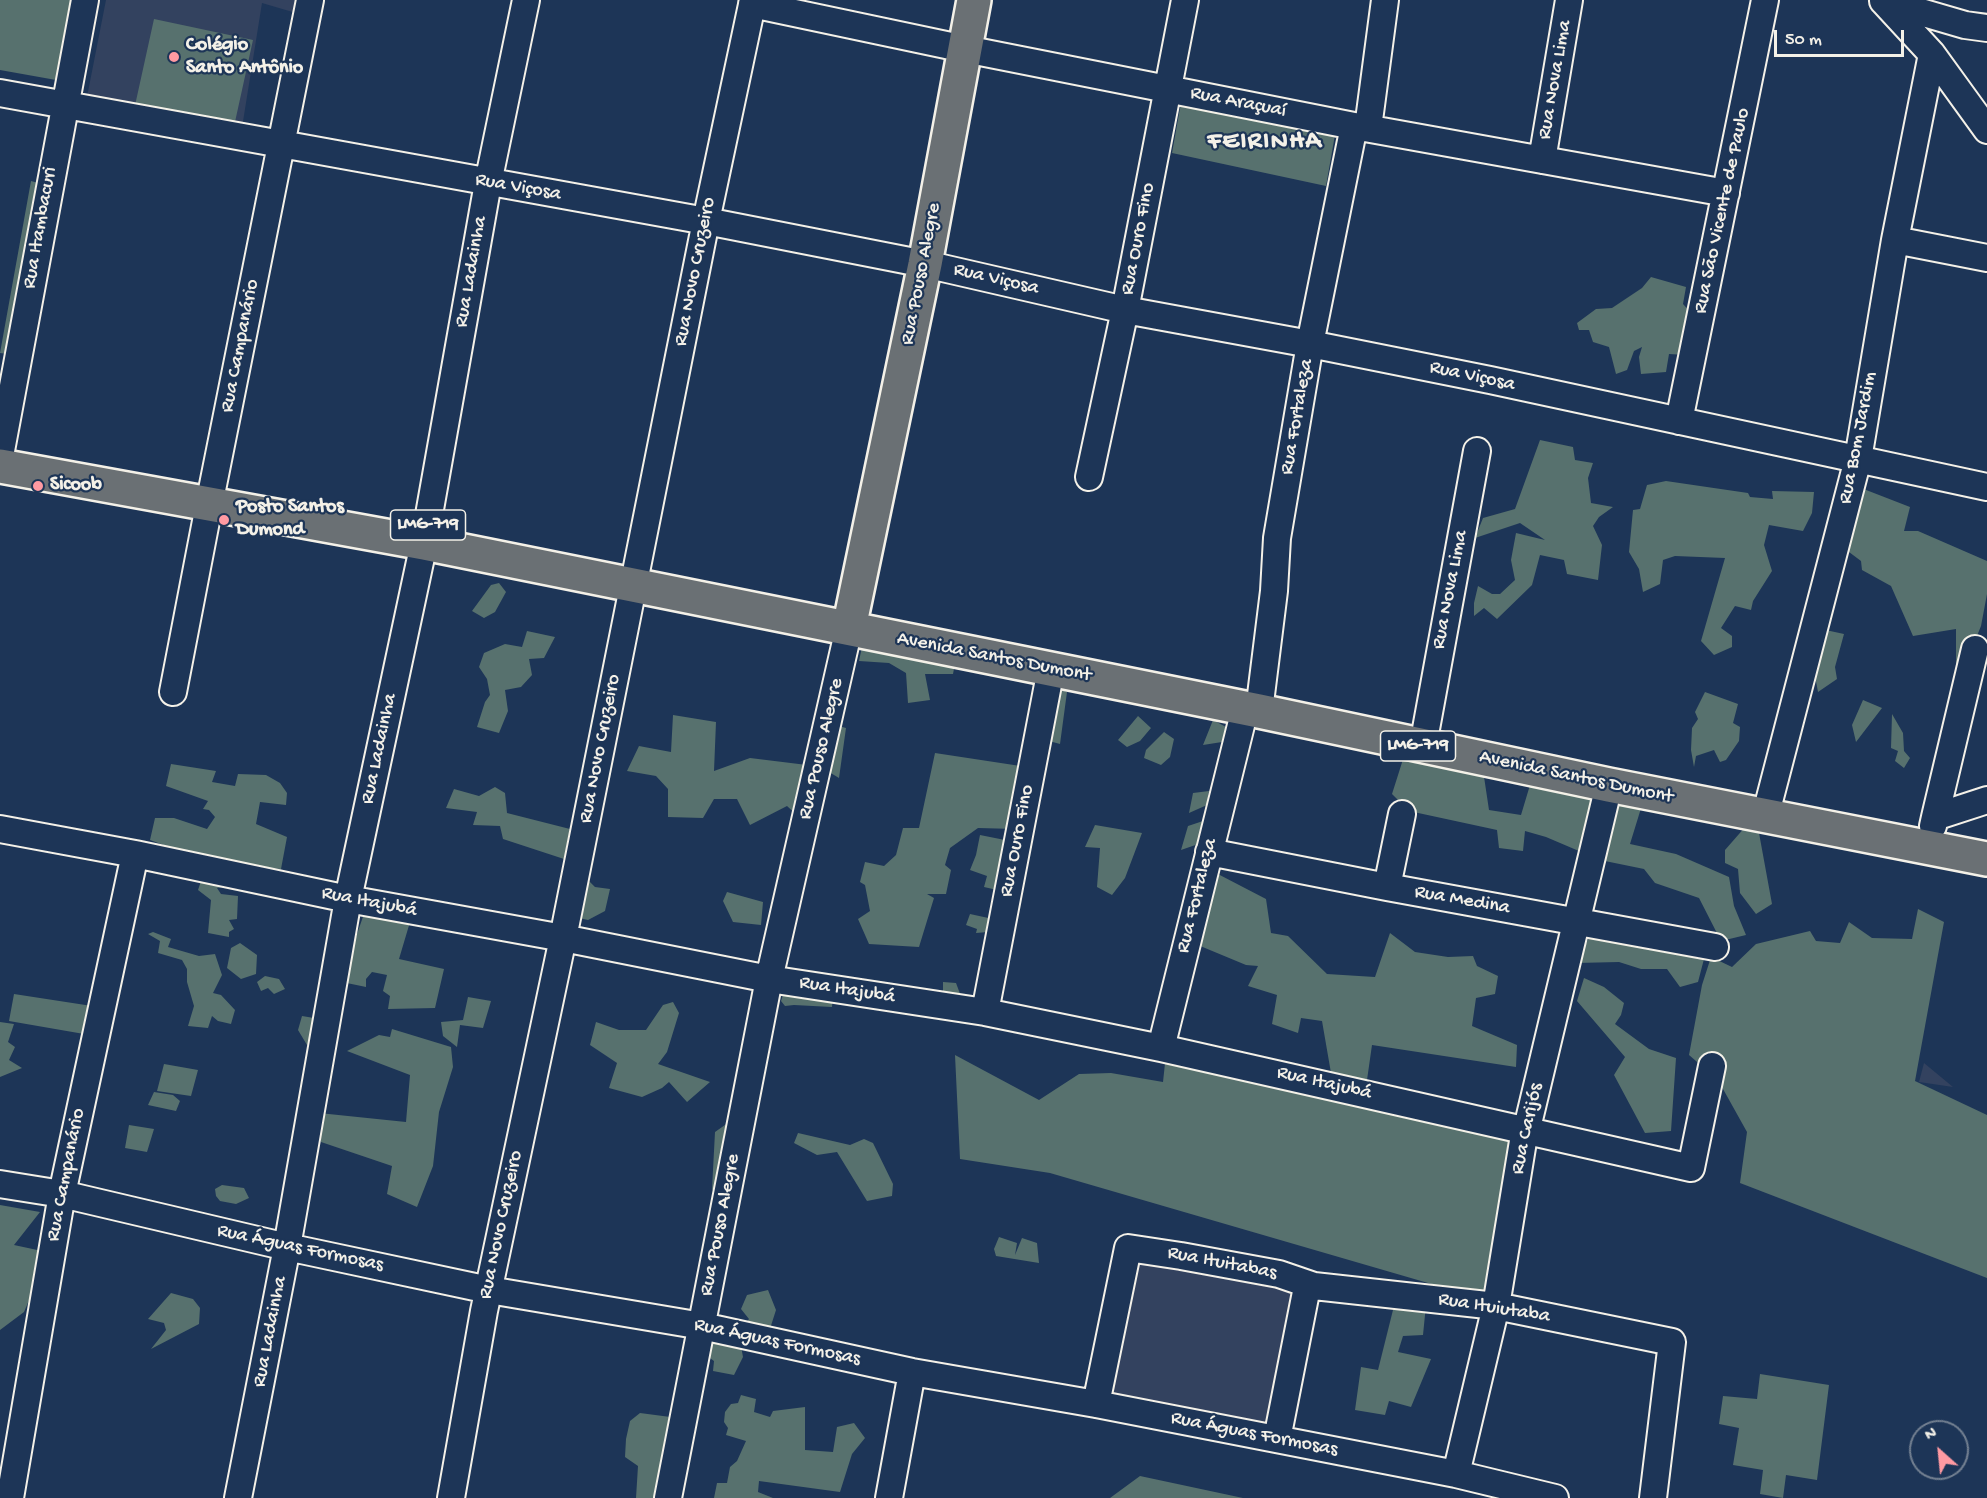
<!DOCTYPE html>
<html>
<head>
<meta charset="utf-8">
<style>
	body { margin:0 }
	#map { position:relative; width:1987px; height:1498px; overflow:hidden; background:#1d3557; font-family:"Gochi Hand",sans-serif }
	canvas { display:block }
	.north { position:absolute; left:1909px; top:1420px; width:60px; height:60px; box-sizing:border-box; background:#1d3557; border:2px solid #738091; border-radius:50%; rotate:333deg; font-size:16px; font-weight:700; line-height:24px; text-align:center; color:#f4f1e8 }
	.north::after { content:''; display:block; margin:auto; width:21px; height:27px; background:#ff9aa2; clip-path:polygon(50% 0,100% 100%,50% 72%,0 100%) }
	.scale { position:absolute; left:1774px; top:30px; width:130px; height:27px; box-sizing:border-box; border:3px solid #f4f1e8; border-top:0; padding-left:8px; font-size:18px; line-height:21px; white-space:nowrap; color:#f4f1e8; -webkit-text-stroke:4px #1d3557; paint-order:stroke }
</style>
</head>
<body>
<div id="map">
<canvas width="1987" height="1498"></canvas>
<div class="north">N</div>
<div class="scale">50 m</div>
</div>
<script>
const ctx = document.querySelector('canvas').getContext('2d');
ctx.lineJoin = 'round';
function fill(path, color) { ctx.fillStyle = color; ctx.fill(path, 'evenodd'); }
const shape = rows => new Path2D(rows.map(r => 'M' + r).join(''));
function stroke(path, color, width, dash) { ctx.strokeStyle = color; ctx.lineWidth = width; ctx.lineCap = dash ? 'butt' : 'round'; ctx.setLineDash(dash || []); ctx.stroke(path); }
function drawText(font, color, halo, rows, align = 'center') {
  ctx.font = font + ' "Gochi Hand",sans-serif'; ctx.lineWidth = 4.5; ctx.setLineDash([]); ctx.textBaseline = 'middle'; ctx.strokeStyle = halo; ctx.fillStyle = color; for (const [text, x, y, turn = 0] of rows) {
    ctx.save(); ctx.translate(x, y); ctx.rotate((+turn || 0) * Math.PI / 180); ctx.textAlign = isNaN(turn) ? turn : align; if (halo) ctx.strokeText(text, 0, 0); ctx.fillText(text, 0, 0); ctx.restore();
  }
}
fill(shape([
	[106,0,299,0,296,13,262,3,241,134,86,102],
	[1924,1063,1953,1087,1919,1082],
	[1128,1248,1314,1286,1277,1439,1096,1404]
]), '#33425f');
fill(shape([
	[0,0,71,0,56,80,0,70],
	[154,19,253,40,233,131,134,110],
	[1182,97,1336,129,1326,186,1172,153],
	[31,181,42,184,15,355,0,353],
	[1651,277,1686,287,1683,304,1694,316,1686,355,1669,354,1666,372,1641,374,1639,357,1642,347,1634,351,1627,370,1616,374,1609,347,1593,342,1589,330,1579,330,1577,323,1596,309,1612,308,1642,288],
	[1540,440,1573,447,1575,460,1593,463,1588,478,1591,503,1613,507,1599,517,1593,526,1602,545,1598,580,1567,574,1564,560,1540,555,1532,585,1497,619,1484,608,1474,616,1474,603,1478,586,1492,594,1500,594,1515,580,1511,560,1516,533,1545,540,1520,523,1475,538,1483,518,1515,509],
	[1666,481,1748,493,1750,497,1773,499,1772,491,1814,492,1812,513,1803,531,1769,525,1764,545,1772,571,1753,601,1751,610,1735,606,1721,628,1732,636,1732,647,1714,655,1701,641,1725,558,1675,556,1663,560,1660,584,1643,592,1639,569,1629,552,1633,510,1640,509,1647,485],
	[1861,488,1910,507,1904,531,1918,531,1987,561,1987,594,1981,626,1966,663,1956,664,1956,629,1913,636,1891,586,1862,570,1861,561,1845,549],
	[499,583,506,592,495,612,484,618,472,611,491,585],
	[1821,629,1844,634,1835,667,1837,679,1818,692,1814,671],
	[527,631,555,637,544,658,529,659,532,675,521,687,505,690,508,711,499,733,477,727,485,702,490,695,487,679,479,667,484,653,505,644,522,647],
	[863,642,956,658,953,674,925,674,930,700,908,703,906,673,889,663,859,661],
	[1054,687,1067,692,1060,744,1038,738],
	[1705,692,1738,704,1733,723,1740,727,1739,741,1726,760,1720,762,1714,750,1696,756,1694,767,1691,750,1692,728,1698,719,1695,712],
	[1863,700,1882,708,1856,742,1852,725],
	[1892,714,1903,733,1904,751,1910,758,1904,768,1895,761,1898,751,1891,748],
	[673,715,716,722,714,771,750,758,807,765,800,818,787,806,750,825,737,799,714,799,703,818,668,817,668,789,656,776,627,771,639,746,671,752],
	[1138,716,1151,728,1140,741,1127,747,1118,740],
	[1213,720,1226,727,1222,742,1203,745],
	[835,725,846,728,839,778,824,769],
	[1164,732,1174,739,1170,757,1161,765,1144,758,1146,750],
	[935,753,1027,767,1015,829,978,828,950,848,945,865,951,870,946,894,927,894,934,898,919,947,869,944,858,919,870,911,865,885,860,882,865,862,884,866,896,855,903,828,919,828],
	[1405,753,1483,770,1489,810,1521,815,1530,785,1642,805,1630,844,1676,854,1729,877,1734,906,1746,935,1721,941,1699,898,1655,883,1644,869,1600,860,1546,837,1525,831,1523,851,1499,848,1497,830,1409,811,1392,794],
	[171,764,216,771,212,782,235,786,238,774,266,775,280,783,287,793,286,805,260,802,256,824,287,837,281,869,196,863,180,851,150,840,155,818,174,818,207,829,215,817,209,810,203,809,208,801,166,786],
	[495,787,505,793,507,813,570,829,564,859,503,839,500,826,473,825,477,812,446,808,454,789,479,796],
	[1209,791,1207,805,1189,813,1193,793],
	[1209,819,1207,841,1181,850,1188,826],
	[1095,825,1142,833,1125,878,1112,895,1097,887,1100,848,1085,847],
	[1746,826,1759,833,1772,904,1756,914,1740,893,1738,869,1725,863,1725,850],
	[980,835,1005,840,997,890,984,887,987,876,970,870,976,855],
	[1214,872,1266,899,1271,933,1288,936,1327,974,1375,977,1390,933,1415,952,1448,957,1473,956,1477,966,1498,976,1495,994,1476,998,1472,1026,1517,1045,1516,1067,1372,1045,1367,1080,1331,1073,1322,1021,1301,1018,1298,1033,1272,1024,1277,995,1248,986,1258,966,1246,965,1193,943],
	[211,874,228,886,217,888,221,894,238,896,237,919,229,920,234,929,229,932,229,937,208,933,211,900,198,890,201,881],
	[588,880,595,887,610,889,605,911,588,920,579,918,575,896],
	[727,892,763,902,761,925,733,922,723,901],
	[366,908,410,922,399,959,444,969,435,1008,388,1009,390,996,383,991,387,975,372,972,366,979,366,987,342,982,324,968,326,945,356,937],
	[1918,909,1944,922,1915,1081,1987,1115,1987,1278,1740,1183,1747,1132,1718,1080,1689,1055,1702,985,1711,957,1732,967,1756,944,1810,931,1816,941,1840,943,1849,922,1872,938,1912,939],
	[970,914,993,919,988,932,976,933,977,929,966,925],
	[153,932,171,939,168,947,199,956,215,954,222,975,213,993,221,995,235,1010,231,1024,218,1021,212,1016,208,1028,188,1026,194,1006,187,982,187,969,182,960,158,953,160,941,148,934],
	[1592,932,1704,959,1698,982,1680,987,1667,969,1641,969,1619,962,1576,963],
	[240,943,257,955,256,974,241,979,227,968,231,948],
	[265,976,279,979,285,989,274,994,268,988,261,991,257,982],
	[1584,978,1604,987,1624,1003,1621,1015,1615,1024,1649,1049,1676,1058,1671,1131,1645,1133,1614,1075,1625,1057,1577,1001],
	[943,982,956,983,962,999,943,1001],
	[789,993,833,995,832,1007,794,1005,785,1006,781,1001,783,995],
	[14,994,92,1006,84,1034,9,1021],
	[468,997,491,1001,483,1028,460,1025,457,1047,443,1036,441,1022,463,1020],
	[673,1002,679,1013,667,1052,658,1064,710,1082,687,1102,669,1082,662,1088,642,1097,609,1088,617,1063,590,1045,596,1022,619,1030,646,1030,663,1005],
	[302,1016,314,1018,330,1038,307,1045,298,1030],
	[0,1022,14,1024,8,1042,15,1047,9,1060,22,1068,0,1077],
	[392,1029,451,1047,453,1067,439,1112,433,1166,417,1207,387,1194,392,1166,321,1142,319,1113,406,1122,410,1075,347,1051,379,1035,390,1037],
	[1166,1054,1512,1134,1483,1299,1050,1173,960,1159,955,1055,1039,1100,1079,1074,1111,1073,1163,1082],
	[164,1064,198,1070,191,1096,157,1091],
	[154,1092,173,1095,180,1101,176,1111,148,1105],
	[732,1120,723,1203,712,1189,715,1132],
	[129,1125,154,1129,147,1152,125,1148],
	[798,1133,850,1145,864,1139,873,1143,893,1184,892,1196,867,1201,837,1152,817,1155,794,1143],
	[222,1185,244,1188,249,1198,236,1204,220,1201,216,1196,215,1189],
	[0,1205,40,1212,14,1245,42,1251,39,1277,24,1312,0,1330],
	[999,1237,1017,1243,1015,1255,1022,1238,1037,1243,1039,1263,996,1256,994,1249],
	[768,1290,776,1310,768,1335,740,1330,749,1319,741,1309,747,1295],
	[171,1293,193,1299,200,1308,199,1324,151,1349,166,1330,164,1323,148,1319],
	[1395,1302,1426,1305,1423,1335,1403,1336,1398,1352,1431,1359,1411,1407,1389,1401,1385,1415,1355,1410,1361,1367,1378,1370],
	[712,1333,741,1346,743,1357,734,1375,713,1371,714,1361,707,1356],
	[1760,1374,1829,1385,1817,1480,1786,1475,1783,1498,1760,1494,1763,1470,1733,1465,1739,1428,1719,1424,1723,1396,1757,1399],
	[741,1395,756,1399,754,1412,770,1417,773,1411,805,1407,805,1450,833,1452,837,1427,854,1423,865,1438,852,1454,840,1492,759,1481,758,1492,773,1498,714,1498,717,1483,727,1483,730,1467,737,1461,746,1441,726,1435,728,1428,724,1422,725,1412,731,1404,738,1403],
	[640,1413,678,1418,664,1498,636,1498,638,1466,625,1457,626,1439,630,1421],
	[1140,1476,1243,1498,1110,1498]
]), '#57716e');
const minor = shape([
	[1883,1,1965,25,1987,28],
	[1884,2,1932,54,1987,130],
	[752,4,965,49,1354,126,1726,193],
	[0,93,706,221,925,264,1125,310,1310,344,1490,380,1987,487],
	[1368,128,1385,0],
	[1542,160,1569,0],
	[1895,240,1987,258],
	[1679,421,1765,0],
	[0,456,85,0],
	[1089,477,1125,310,1185,0],
	[173,692,212,490,310,0],
	[1259,711,1274,591,1277,538,1310,344,1354,126],
	[1426,729,1477,451],
	[1765,817,1858,459,1895,240,1932,54],
	[1935,817,1975,649],
	[1933,826,1935,817,1987,800],
	[0,829,135,854,348,899,563,938,769,979,985,1012,1161,1048,1691,1168,1712,1066],
	[1209,852,1387,887,1715,947],
	[1387,887,1402,814],
	[985,1012,1051,669],
	[1161,1048,1245,709],
	[0,1184,62,1194,287,1247,489,1290,702,1326,912,1372,1096,1404,1456,1474,1555,1498],
	[1096,1404,1128,1248,1181,1256,1279,1274,1314,1286,1496,1306,1672,1342,1653,1498],
	[1277,1439,1306,1292,1309,1287,1314,1286],
	[1456,1474,1496,1306,1525,1129,1528,1124,1609,785],
	[10,1498,62,1194,135,854],
	[238,1498,287,1247,348,899,424,543,488,183,526,0],
	[451,1498,484,1311,563,938,706,221,753,0],
	[668,1498,769,979,849,628],
	[889,1498,912,1372]
]);
const major = shape([
	[0,466,424,543,1259,711,1609,785,1987,859],
	[849,628,925,264,974,0]
]);
stroke(minor, '#f4f1e8', 30);
stroke(major, '#f4f1e8', 38);
stroke(minor, '#1d3557', 26);
stroke(major, '#6a7074', 33);
for (const [x, y, r, color] of [
	[174,57,6,"#ff9aa2"],
	[38,486,6,"#ff9aa2"],
	[224,520,6,"#ff9aa2"]
]) { const dot = new Path2D(); dot.arc(x, y, r, 0, 2 * Math.PI); ctx.fillStyle = color; ctx.fill(dot); stroke(dot, '#1d3557', 2); }
for (const [x, y, w] of [
	[428,525,75],
	[1418,746,75]
]) { const box = new Path2D(); box.roundRect(x - w / 2, y - 15, w, 30, 4.5); ctx.fillStyle = '#1d3557'; ctx.fill(box); stroke(box, '#f4f1e8', 1.5); }
drawText('bold 18px', '#f4f1e8', null, [
	["LMG-719",428,525],
	["LMG-719",1418,746]
]);
drawText('bold 20px', '#f4f1e8', '#1d3557', [
	["Colégio",186,46],
	["Santo Antônio",186,69],
	["Sicoob",50,486],
	["Posto Santos",236,508],
	["Dumond",236,531]
], 'left');
drawText('20px', '#f4f1e8', '#1d3557', [
	["Rua Nova Lima",1556,80,-80],
	["Rua Araçuaí",1238,103,11],
	["Rua Viçosa",518,188,10],
	["Rua São Vicente de Paulo",1723,211,-78],
	["Rua Itambacuri",41,228,-80],
	["Rua Ouro Fino",1139,239,-79],
	["Rua Ladainha",472,272,-80],
	["Rua Novo Cruzeiro",696,272,-79],
	["Rua Pouso Alegre",922,274,-79],
	["Rua Viçosa",996,280,13],
	["Rua Campanário",241,346,-79],
	["Rua Viçosa",1472,377,12],
	["Rua Fortaleza",1298,417,-80],
	["Rua Bom Jardim",1859,438,-79],
	["Rua Nova Lima",1451,590,-79],
	["Avenida Santos Dumont",994,658,11],
	["Rua Ladainha",380,749,-78],
	["Rua Novo Cruzeiro",601,749,-79],
	["Rua Pouso Alegre",822,749,-77],
	["Avenida Santos Dumont",1576,778,12],
	["Rua Ouro Fino",1018,841,-79],
	["Rua Fortaleza",1198,896,-76],
	["Rua Medina",1462,901,10],
	["Rua Itajubá",369,903,11],
	["Rua Itajubá",847,991,9],
	["Rua Itajubá",1324,1084,13],
	["Rua Carijós",1528,1129,-78],
	["Rua Campanário",67,1175,-79],
	["Rua Novo Cruzeiro",502,1225,-78],
	["Rua Pouso Alegre",721,1225,-79],
	["Rua Águas Formosas",300,1249,12],
	["Rua Ituitabas",1222,1264,11],
	["Rua Ituiutaba",1494,1309,9],
	["Rua Ladainha",271,1332,-79],
	["Rua Águas Formosas",777,1343,12],
	["Rua Águas Formosas",1254,1435,11]
]);
ctx.letterSpacing = '1.5px';
drawText('bold 26px', '#f4f1e8', '#1d3557', [
	["FEIRINHA",1265,143]
]);
ctx.letterSpacing = '0px';
</script>
</body>
</html>
